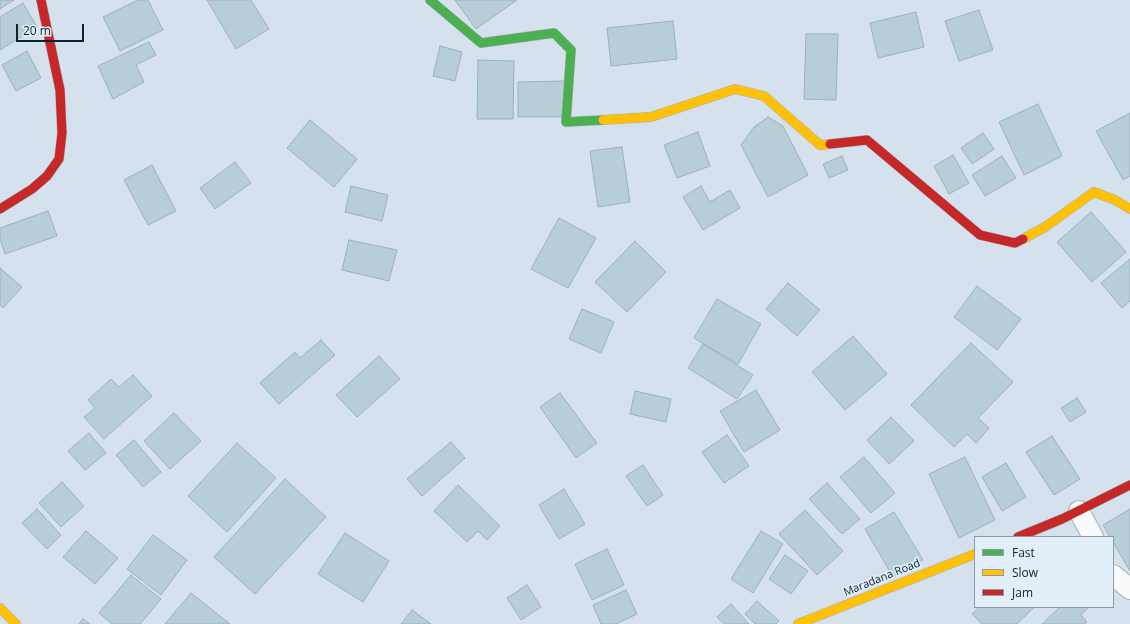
<!DOCTYPE html>
<html>
<head>
<meta charset="utf-8">
<style>
	body { margin:0 }
	#map { position:relative; width:1130px; height:624px; overflow:hidden; background:#d5e1ed; font-family:"Open Sans",sans-serif }
	canvas { display:block }
	.legend { position:absolute; left:974px; top:536px; width:140px; height:72px; box-sizing:border-box; background:#e2eef8; border:1px solid #8c9daa; margin:0; padding:5px 7px; list-style:none; font-size:12px; color:#0b2336 }
	.legend li { display:flex; align-items:center; gap:8px; height:20px }
	.legend b { width:20px; border:1px solid #8c9daa }
	.scale { position:absolute; left:16px; top:24px; width:68px; height:18px; box-sizing:border-box; border:2px solid #0b2336; border-top:0; padding-left:5px; font-size:12px; line-height:14px; white-space:nowrap; color:#0b2336; -webkit-text-stroke:3px #e2eef8; paint-order:stroke }
</style>
</head>
<body>
<div id="map">
<canvas width="1130" height="624"></canvas>
<ul class="legend">
<li><b style="height:5px;background:#4caf50"></b>Fast</li>
<li><b style="height:5px;background:#ffc107"></b>Slow</li>
<li><b style="height:5px;background:#c62828"></b>Jam</li>
</ul>
<div class="scale">20 m</div>
</div>
<script>
const ctx = document.querySelector('canvas').getContext('2d');
ctx.lineJoin = 'round';
function fill(path, color) { ctx.fillStyle = color; ctx.fill(path, 'evenodd'); }
const shape = rows => new Path2D(rows.map(r => 'M' + r).join(''));
function stroke(path, color, width, dash) { ctx.strokeStyle = color; ctx.lineWidth = width; ctx.lineCap = dash ? 'butt' : 'round'; ctx.setLineDash(dash || []); ctx.stroke(path); }
function drawText(font, color, halo, rows, align = 'center') {
  ctx.font = font + ' "Open Sans",sans-serif'; ctx.lineWidth = 3.5; ctx.setLineDash([]); ctx.textBaseline = 'middle'; ctx.strokeStyle = halo; ctx.fillStyle = color; for (const [text, x, y, turn = 0] of rows) {
    ctx.save(); ctx.translate(x, y); ctx.rotate((+turn || 0) * Math.PI / 180); ctx.textAlign = isNaN(turn) ? turn : align; if (halo) ctx.strokeText(text, 0, 0); ctx.fillText(text, 0, 0); ctx.restore();
  }
}
const building = shape([
	[0,0,14,0,0,9,0,0],
	[138,0,148,0,163,30,120,51,103,17,138,0],
	[207,0,251,0,269,29,236,49,207,0],
	[455,0,517,0,476,29,455,0],
	[23,3,37,27,0,50,0,17,23,3],
	[979,10,993,50,959,61,945,21,979,10],
	[916,12,924,47,878,58,870,23,916,12],
	[673,21,677,59,611,66,607,28,673,21],
	[806,34,838,34,836,100,804,99,806,34],
	[149,42,156,55,136,65,144,82,113,99,98,66,149,42],
	[440,46,462,52,455,81,433,76,440,46],
	[27,51,41,78,16,91,2,65,27,51],
	[478,60,514,61,513,119,477,119,478,60],
	[565,81,564,117,518,117,518,82,565,81],
	[1038,104,1062,156,1024,175,999,122,1038,104],
	[1130,113,1130,176,1123,180,1096,131,1130,113],
	[768,117,783,126,808,175,768,197,741,145,754,127,768,117],
	[310,120,357,159,334,187,287,148,310,120],
	[698,132,710,166,677,178,664,145,698,132],
	[983,133,994,149,972,164,961,148,983,133],
	[622,147,630,202,598,207,590,151,622,147],
	[953,155,969,183,949,194,934,166,953,155],
	[842,156,848,170,829,178,823,164,842,156],
	[1002,156,1016,178,985,196,972,175,1002,156],
	[235,162,251,183,215,209,200,188,235,162],
	[152,165,176,211,148,225,124,180,152,165],
	[351,186,388,195,382,221,345,212,351,186],
	[701,186,710,202,730,190,740,208,703,230,683,197,701,186],
	[48,211,57,236,5,254,0,239,0,228,48,211],
	[1091,212,1126,252,1092,282,1057,242,1091,212],
	[559,218,596,238,568,288,531,269,559,218],
	[349,240,397,250,389,281,342,270,349,240],
	[635,241,666,272,627,312,595,282,635,241],
	[1130,259,1130,301,1122,308,1101,283,1130,259],
	[0,268,22,287,3,308,0,305,0,268],
	[788,283,820,310,797,336,766,309,788,283],
	[977,286,1021,319,997,350,954,317,977,286],
	[717,299,761,324,738,364,694,338,717,299],
	[582,309,614,322,601,353,569,339,582,309],
	[853,336,887,374,845,410,812,372,853,336],
	[321,340,335,355,279,404,260,383,295,352,300,358,321,340],
	[971,343,1013,382,978,418,989,428,976,443,967,434,954,447,911,405,971,343],
	[703,344,753,375,737,399,688,368,703,344],
	[379,356,400,379,357,417,336,395,379,356],
	[133,375,152,396,104,439,84,417,95,408,88,400,111,379,119,387,133,375],
	[756,390,780,430,744,452,720,411,756,390],
	[635,391,671,399,666,422,630,414,635,391],
	[560,393,597,443,576,458,540,407,560,393],
	[1077,398,1086,412,1070,422,1061,408,1077,398],
	[174,413,201,441,170,469,144,441,174,413],
	[891,417,914,441,889,464,867,440,891,417],
	[89,433,106,453,85,470,68,451,89,433],
	[727,435,749,466,724,483,702,452,727,435],
	[1052,436,1080,479,1054,495,1026,452,1052,436],
	[134,440,161,472,143,487,116,455,134,440],
	[451,442,465,458,422,496,407,479,451,442],
	[237,443,276,478,227,532,188,496,237,443],
	[864,457,895,493,871,513,840,477,864,457],
	[965,457,995,520,959,538,929,474,965,457],
	[1006,463,1026,497,1002,511,982,477,1006,463],
	[643,465,663,495,647,506,626,476,643,465],
	[285,479,326,517,255,594,214,557,285,479],
	[62,482,84,506,61,527,39,503,62,482],
	[827,483,860,519,842,534,809,499,827,483],
	[458,485,500,526,487,540,478,531,467,542,434,511,458,485],
	[564,489,585,524,559,539,539,505,564,489],
	[37,509,61,535,47,549,22,523,37,509],
	[1130,509,1130,571,1113,542,1113,537,1110,537,1103,525,1130,509],
	[805,510,843,551,817,575,779,534,805,510],
	[894,512,923,560,893,577,865,529,894,512],
	[86,531,118,558,95,584,63,557,86,531],
	[761,531,783,544,753,593,731,579,761,531],
	[345,533,389,561,363,602,318,574,345,533],
	[153,535,187,560,161,595,127,569,153,535],
	[607,549,624,585,592,600,575,564,607,549],
	[785,555,808,571,791,594,769,579,785,555],
	[131,575,161,599,140,624,112,624,99,613,131,575],
	[527,585,541,607,521,620,507,598,527,585],
	[626,590,637,614,616,624,601,624,593,605,626,590],
	[191,593,230,624,165,624,191,593],
	[757,601,779,621,776,624,755,624,745,614,757,601],
	[731,604,749,624,724,624,717,617,731,604],
	[980,607,1034,607,1017,624,982,624,972,614,980,607],
	[1060,607,1087,607,1088,608,1081,615,1087,622,1085,624,1042,624,1060,607],
	[412,610,431,624,401,624,412,610],
	[83,619,90,624,79,624,83,619]
]);
fill(building, '#b7cdd8');
stroke(building, '#9bb1bc', 1);
const street = shape([
	[1079,511,1093,537],
	[1113,575,1130,589]
]);
const fast = shape([
	[430,0,481,43,554,33,571,50,566,122,603,120]
]);
const slow = shape([
	[603,120,651,117,735,89,764,96,820,145,830,144],
	[1023,239,1045,227,1094,192,1115,200,1130,209],
	[0,608,16,624],
	[798,624,975,554]
]);
const jam = shape([
	[830,144,867,140,980,235,1015,243,1023,239],
	[0,209,32,189,47,176,59,159,62,133,60,90,41,0],
	[1018,537,1062,519,1130,485]
]);
stroke(street, '#a1b1c0', 22);
stroke(fast, '#a1b1c0', 10);
stroke(slow, '#a1b1c0', 10);
stroke(jam, '#a1b1c0', 10);
stroke(street, '#f9fafc', 20);
stroke(fast, '#4caf50', 9);
stroke(slow, '#ffc107', 9);
stroke(jam, '#c62828', 9);
drawText('11px', '#0b2336', '#e2eef8', [
	["Maradana Road",882,578,-22]
]);
</script>
</body>
</html>
